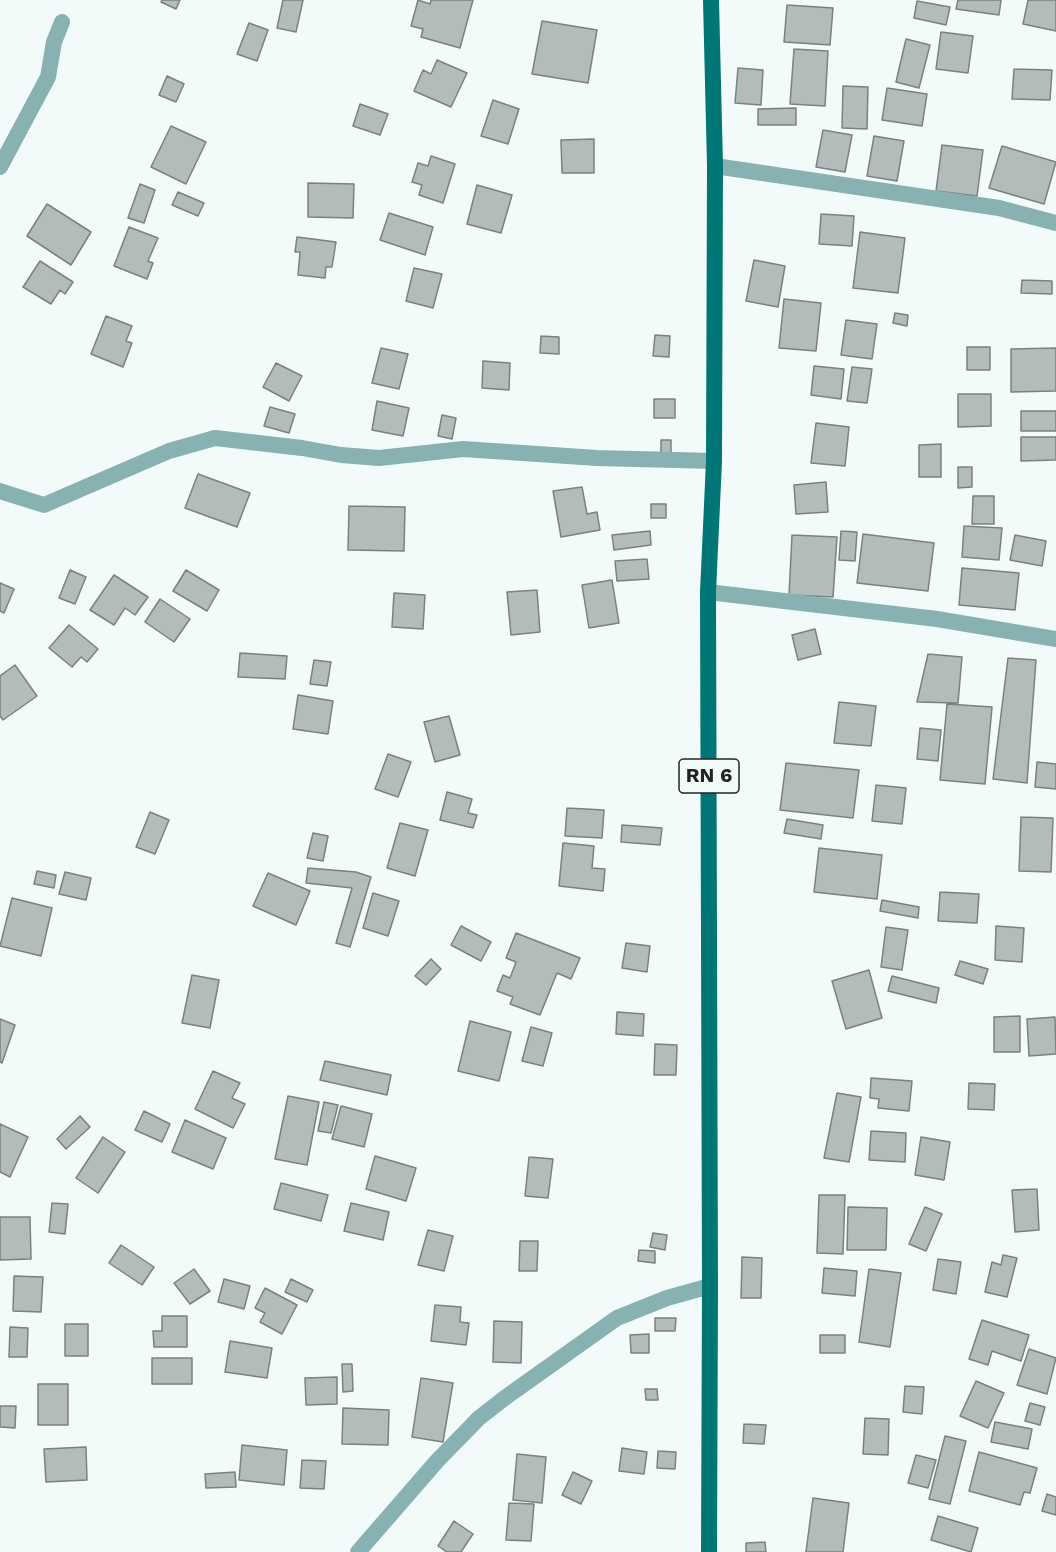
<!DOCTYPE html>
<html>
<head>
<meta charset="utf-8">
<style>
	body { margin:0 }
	canvas { display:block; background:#f3fbfa }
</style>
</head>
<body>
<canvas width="1056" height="1552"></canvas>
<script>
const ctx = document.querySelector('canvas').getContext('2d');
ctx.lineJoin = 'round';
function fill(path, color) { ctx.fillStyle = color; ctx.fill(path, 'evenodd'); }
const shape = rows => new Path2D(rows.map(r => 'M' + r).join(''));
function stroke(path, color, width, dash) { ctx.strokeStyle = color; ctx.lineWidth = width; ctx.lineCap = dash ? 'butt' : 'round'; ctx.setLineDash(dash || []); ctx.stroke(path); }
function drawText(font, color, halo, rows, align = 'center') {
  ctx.font = font + ' "Work Sans",sans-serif'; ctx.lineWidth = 4.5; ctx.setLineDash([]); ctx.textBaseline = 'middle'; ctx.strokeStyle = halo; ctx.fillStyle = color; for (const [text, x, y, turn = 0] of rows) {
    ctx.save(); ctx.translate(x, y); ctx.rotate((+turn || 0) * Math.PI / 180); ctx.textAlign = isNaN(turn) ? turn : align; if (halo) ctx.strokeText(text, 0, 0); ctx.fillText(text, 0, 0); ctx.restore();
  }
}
const building = shape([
	[162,0,180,0,176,9,161,2,162,0],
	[283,0,303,0,296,32,277,28,283,0],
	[418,0,430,4,431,0,473,0,460,48,421,37,423,29,411,26,418,0],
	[958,0,1001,0,999,15,956,9,958,0],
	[1028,0,1056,0,1056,31,1023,24,1028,0],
	[917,1,950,7,946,25,914,18,917,1],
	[787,5,833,8,830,45,784,42,787,5],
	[542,21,597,30,588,83,532,74,542,21],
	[249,23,268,30,257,61,237,54,249,23],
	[941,32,973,36,968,73,936,69,941,32],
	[906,39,930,45,919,88,896,82,906,39],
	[794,49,828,51,825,106,790,104,794,49],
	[437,60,467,73,451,107,414,91,423,70,431,74,437,60],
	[738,68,763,70,761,105,735,103,738,68],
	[1014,69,1052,70,1050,100,1012,99,1014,69],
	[167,76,184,84,176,102,159,95,167,76],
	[843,86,868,87,867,129,842,128,843,86],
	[887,88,927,94,922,126,882,120,887,88],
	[493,100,519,109,508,144,481,136,493,100],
	[360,104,388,114,380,135,353,126,360,104],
	[796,108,796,125,758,125,758,109,796,108],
	[171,126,206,142,186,184,151,167,171,126],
	[823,130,852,135,845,172,816,167,823,130],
	[874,136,904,141,897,181,867,176,874,136],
	[594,139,594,173,562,173,561,140,594,139],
	[942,145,983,150,977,196,936,191,942,145],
	[1002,146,1056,162,1044,204,989,188,1002,146],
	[431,156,455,164,443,203,419,195,422,185,412,182,418,163,428,166,431,156],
	[308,183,354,184,353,218,308,217,308,183],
	[140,184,155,190,144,223,128,218,140,184],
	[477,185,512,195,501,233,467,224,477,185],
	[178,192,204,203,198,216,172,205,178,192],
	[47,204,91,232,71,265,27,236,47,204],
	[389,213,433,227,425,255,380,240,389,213],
	[821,214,854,216,852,246,819,244,821,214],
	[129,227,158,238,148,261,153,263,147,279,114,266,129,227],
	[860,232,905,238,898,293,853,288,860,232],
	[297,237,336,242,332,267,326,267,325,278,298,275,300,252,295,252,297,237],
	[754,260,785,266,778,307,746,301,754,260],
	[40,261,73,282,65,294,60,290,51,304,23,287,40,261],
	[414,268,442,274,433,308,406,301,414,268],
	[1022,280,1052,281,1052,294,1021,293,1022,280],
	[784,299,821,303,816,351,779,348,784,299],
	[895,313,908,315,907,326,893,323,895,313],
	[106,316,132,326,126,341,132,343,123,367,91,354,106,316],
	[846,320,877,324,872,359,841,355,846,320],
	[655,335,670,336,669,357,653,356,655,335],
	[541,336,559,337,559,354,540,353,541,336],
	[967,347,990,347,990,370,967,370,967,347],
	[381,348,408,354,399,389,372,383,381,348],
	[1056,348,1056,391,1011,392,1011,349,1056,348],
	[483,361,510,363,509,390,482,388,483,361],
	[276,363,302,376,289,401,263,387,276,363],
	[814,366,844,369,841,399,811,395,814,366],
	[852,367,872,369,867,403,847,401,852,367],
	[958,394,991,394,991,426,958,427,958,394],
	[654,399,675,399,675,418,654,418,654,399],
	[377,401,409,408,403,436,372,430,377,401],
	[270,407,295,414,289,433,264,426,270,407],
	[1021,411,1056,411,1056,431,1021,431,1021,411],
	[442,415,456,418,452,439,438,436,442,415],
	[816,423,849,427,845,466,811,463,816,423],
	[1021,437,1056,437,1056,460,1021,461,1021,437],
	[661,440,671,440,671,457,661,457,661,440],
	[941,444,941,477,919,477,919,445,941,444],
	[958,467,972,467,972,487,958,488,958,467],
	[198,474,250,493,237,527,185,508,198,474],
	[826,482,828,512,796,514,794,485,826,482],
	[582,487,587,514,597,512,600,530,561,537,553,491,582,487],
	[973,496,994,496,994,524,972,524,973,496],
	[651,504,666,504,666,518,651,518,651,504],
	[349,506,405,507,404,551,348,550,349,506],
	[964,526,1002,528,999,560,962,557,964,526],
	[650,531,651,545,614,550,612,535,650,531],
	[841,531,857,532,855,561,839,560,841,531],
	[863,534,934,543,928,591,857,583,863,534],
	[792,535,837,537,833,597,789,595,792,535],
	[1015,535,1046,541,1042,566,1010,560,1015,535],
	[647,559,649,579,617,581,615,561,647,559],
	[962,568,1019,573,1015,610,959,605,962,568],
	[70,570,86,577,75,604,59,598,70,570],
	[186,570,219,590,207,611,173,591,186,570],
	[114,575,148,597,135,615,125,608,114,625,90,610,114,575],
	[612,580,619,623,589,628,582,585,612,580],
	[0,583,14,589,4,613,0,611,0,583],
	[537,590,540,632,511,635,507,592,537,590],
	[394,593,425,595,423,629,392,627,394,593],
	[160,599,190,619,174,642,145,622,160,599],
	[69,625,98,649,87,662,81,657,72,667,49,648,69,625],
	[815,629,821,654,798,660,792,635,815,629],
	[240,653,287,656,285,679,238,677,240,653],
	[928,654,962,657,958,703,917,702,928,654],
	[1008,658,1036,660,1027,783,993,779,1008,658],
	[314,660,331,662,327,686,310,684,314,660],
	[15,665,37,696,3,720,0,716,0,676,15,665],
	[298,695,333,701,328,734,293,729,298,695],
	[839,702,876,706,871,746,834,743,839,702],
	[947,704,992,707,985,784,940,780,947,704],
	[449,716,460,755,435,762,424,722,449,716],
	[920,728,941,730,938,761,917,759,920,728],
	[388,754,411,762,398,797,375,789,388,754],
	[1037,762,1056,764,1056,789,1035,787,1037,762],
	[786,763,859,770,853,818,780,810,786,763],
	[876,785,906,788,902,824,872,821,876,785],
	[447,792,472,799,468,813,477,815,473,828,440,820,447,792],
	[567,808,604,810,602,838,565,836,567,808],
	[150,812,169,820,155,854,136,847,150,812],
	[1021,817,1053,818,1051,872,1019,871,1021,817],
	[787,819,823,825,821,839,784,833,787,819],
	[400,823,428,830,415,876,387,868,400,823],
	[622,825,662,828,660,845,621,842,622,825],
	[313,833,328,836,323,861,307,858,313,833],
	[563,843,594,846,592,868,605,869,603,891,559,886,563,843],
	[819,848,882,855,877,899,814,892,819,848],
	[308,868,356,872,371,877,350,947,336,943,352,888,306,883,308,868],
	[37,871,56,875,54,888,34,884,37,871],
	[65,872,91,878,86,900,59,894,65,872],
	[268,873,310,891,296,925,253,906,268,873],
	[940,892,979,894,977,923,938,921,940,892],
	[373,893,399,901,388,936,363,928,373,893],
	[12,898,52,908,41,956,0,946,12,898],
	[882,900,919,907,918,918,880,911,882,900],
	[461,926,491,942,481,961,451,945,461,926],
	[996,926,1024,928,1022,962,995,960,996,926],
	[886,927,908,930,902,970,881,967,886,927],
	[516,933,580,958,571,979,557,973,540,1015,510,1004,513,997,497,991,503,975,510,978,516,962,506,958,516,933],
	[626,943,650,946,647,972,622,968,626,943],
	[431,959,441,969,426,985,415,976,431,959],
	[960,961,988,969,983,984,955,975,960,961],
	[869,970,882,1018,846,1029,832,981,869,970],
	[192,975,219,980,210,1028,182,1023,192,975],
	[892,976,939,988,936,1003,888,991,892,976],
	[617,1012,644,1014,643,1036,616,1034,617,1012],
	[1020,1016,1020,1052,994,1052,994,1017,1020,1016],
	[1055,1017,1056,1054,1029,1056,1027,1019,1055,1017],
	[0,1019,15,1025,2,1063,0,1062,0,1019],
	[470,1021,511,1032,499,1081,458,1071,470,1021],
	[531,1027,552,1033,543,1066,522,1061,531,1027],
	[655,1044,677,1045,676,1075,654,1075,655,1044],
	[325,1061,391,1075,387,1095,320,1080,325,1061],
	[213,1071,240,1083,232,1098,245,1104,233,1128,195,1109,213,1071],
	[871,1078,912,1081,909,1111,878,1108,879,1099,870,1098,871,1078],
	[969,1083,995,1084,994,1110,968,1109,969,1083],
	[837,1093,861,1097,849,1162,824,1158,837,1093],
	[288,1096,319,1102,307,1165,275,1159,288,1096],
	[324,1102,338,1105,331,1133,318,1131,324,1102],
	[341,1106,372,1114,364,1147,332,1139,341,1106],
	[144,1111,170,1124,162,1142,135,1130,144,1111],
	[80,1116,90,1127,66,1149,57,1139,80,1116],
	[185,1120,226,1138,213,1169,172,1152,185,1120],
	[0,1124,28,1137,10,1177,0,1172,0,1124],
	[871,1131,906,1133,905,1162,869,1160,871,1131],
	[103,1137,125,1152,98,1193,76,1178,103,1137],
	[921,1137,950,1142,944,1180,915,1175,921,1137],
	[375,1156,416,1168,406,1201,366,1189,375,1156],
	[529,1157,553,1159,548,1198,525,1196,529,1157],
	[281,1183,328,1195,321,1221,274,1209,281,1183],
	[1037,1189,1039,1230,1015,1232,1012,1190,1037,1189],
	[819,1195,845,1195,843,1254,817,1253,819,1195],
	[52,1203,68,1204,65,1234,49,1232,52,1203],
	[351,1203,389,1212,383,1240,344,1231,351,1203],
	[848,1207,887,1208,886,1250,847,1250,848,1207],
	[925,1207,942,1214,926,1251,909,1244,925,1207],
	[0,1217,30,1217,31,1259,0,1260,0,1217],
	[428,1230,453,1236,444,1271,418,1265,428,1230],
	[653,1233,667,1235,665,1250,650,1247,653,1233],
	[520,1241,538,1241,537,1271,519,1271,520,1241],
	[121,1245,154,1267,142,1285,109,1263,121,1245],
	[639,1250,655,1251,655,1263,638,1261,639,1250],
	[1003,1255,1017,1258,1007,1297,985,1292,992,1262,1001,1265,1003,1255],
	[742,1257,762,1258,761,1298,741,1298,742,1257],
	[938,1259,961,1262,956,1294,933,1290,938,1259],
	[824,1268,857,1271,855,1296,822,1293,824,1268],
	[194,1269,210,1291,190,1304,174,1283,194,1269],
	[869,1269,901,1273,890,1347,859,1342,869,1269],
	[14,1276,43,1277,41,1312,13,1311,14,1276],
	[224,1279,250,1286,244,1309,218,1302,224,1279],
	[291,1279,313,1290,307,1302,285,1292,291,1279],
	[265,1288,297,1305,282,1334,260,1322,265,1313,255,1308,265,1288],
	[435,1305,461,1307,460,1322,469,1323,466,1345,431,1341,435,1305],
	[162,1316,187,1316,187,1347,154,1347,153,1331,162,1331,162,1316],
	[655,1318,676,1318,675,1331,655,1331,655,1318],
	[982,1320,1029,1335,1021,1361,992,1351,988,1365,969,1359,982,1320],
	[494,1321,522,1322,521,1363,493,1362,494,1321],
	[65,1324,88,1324,88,1356,65,1356,65,1324],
	[10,1327,28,1328,27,1357,9,1357,10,1327],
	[649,1334,649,1353,631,1353,630,1335,649,1334],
	[820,1335,845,1335,845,1353,820,1353,820,1335],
	[230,1341,272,1348,267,1378,225,1372,230,1341],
	[1029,1349,1056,1358,1047,1394,1017,1385,1029,1349],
	[152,1358,192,1358,192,1384,152,1384,152,1358],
	[342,1364,352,1364,353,1391,343,1392,342,1364],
	[337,1377,337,1404,306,1405,305,1378,337,1377],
	[421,1378,453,1383,443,1442,412,1437,421,1378],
	[976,1381,1004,1393,988,1428,960,1416,976,1381],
	[38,1384,68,1384,68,1425,38,1425,38,1384],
	[905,1386,924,1387,922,1414,903,1412,905,1386],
	[645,1389,657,1389,658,1400,646,1400,645,1389],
	[1030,1403,1045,1407,1040,1425,1025,1421,1030,1403],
	[0,1406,16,1406,15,1428,0,1427,0,1406],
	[343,1408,389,1410,388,1445,342,1444,343,1408],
	[865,1418,889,1419,888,1455,863,1454,865,1418],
	[995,1422,1032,1429,1028,1449,991,1442,995,1422],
	[744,1424,766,1425,764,1444,743,1443,744,1424],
	[945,1436,966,1441,950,1504,929,1499,945,1436],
	[242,1445,287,1450,284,1485,239,1480,242,1445],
	[86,1447,87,1480,46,1482,44,1449,86,1447],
	[622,1448,647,1452,644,1474,619,1471,622,1448],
	[658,1451,676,1452,675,1469,657,1468,658,1451],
	[979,1452,1037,1468,1030,1493,1024,1492,1020,1505,969,1491,979,1452],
	[517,1454,546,1457,542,1503,513,1500,517,1454],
	[916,1455,936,1460,928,1488,908,1483,916,1455],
	[302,1460,326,1461,324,1489,300,1488,302,1460],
	[235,1472,236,1487,206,1488,205,1474,235,1472],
	[573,1472,592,1481,581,1504,562,1495,573,1472],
	[1047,1494,1056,1497,1056,1515,1042,1511,1047,1494],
	[813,1498,849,1503,843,1552,806,1552,813,1498],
	[509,1503,534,1504,531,1541,506,1540,509,1503],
	[938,1516,978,1528,971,1552,931,1540,938,1516],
	[454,1521,473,1534,461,1552,447,1552,438,1546,454,1521],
	[765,1542,766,1552,746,1552,746,1543,765,1542]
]);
fill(building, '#b4bbbb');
stroke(building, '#7a8181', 1.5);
stroke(shape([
	[715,166,999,208,1056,223],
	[0,167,48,77,54,42,62,22],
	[0,491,44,505,169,451,215,438,302,448,341,455,379,458,463,449,597,458,714,461],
	[708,592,937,619,1056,639],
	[358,1552,437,1461,479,1418,506,1397,617,1318,667,1298,710,1286]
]), '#87b2b1', 16);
stroke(shape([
	[709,1552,710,1286,708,592,714,461,715,166,711,0]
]), '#017676', 16);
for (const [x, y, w] of [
	[709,776,60]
]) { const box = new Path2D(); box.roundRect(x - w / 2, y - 17, w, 34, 4.5); ctx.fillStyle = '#f3fbfa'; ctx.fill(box); stroke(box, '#212424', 1.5); }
drawText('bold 20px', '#212424', null, [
	["RN 6",709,776]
]);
</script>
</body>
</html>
